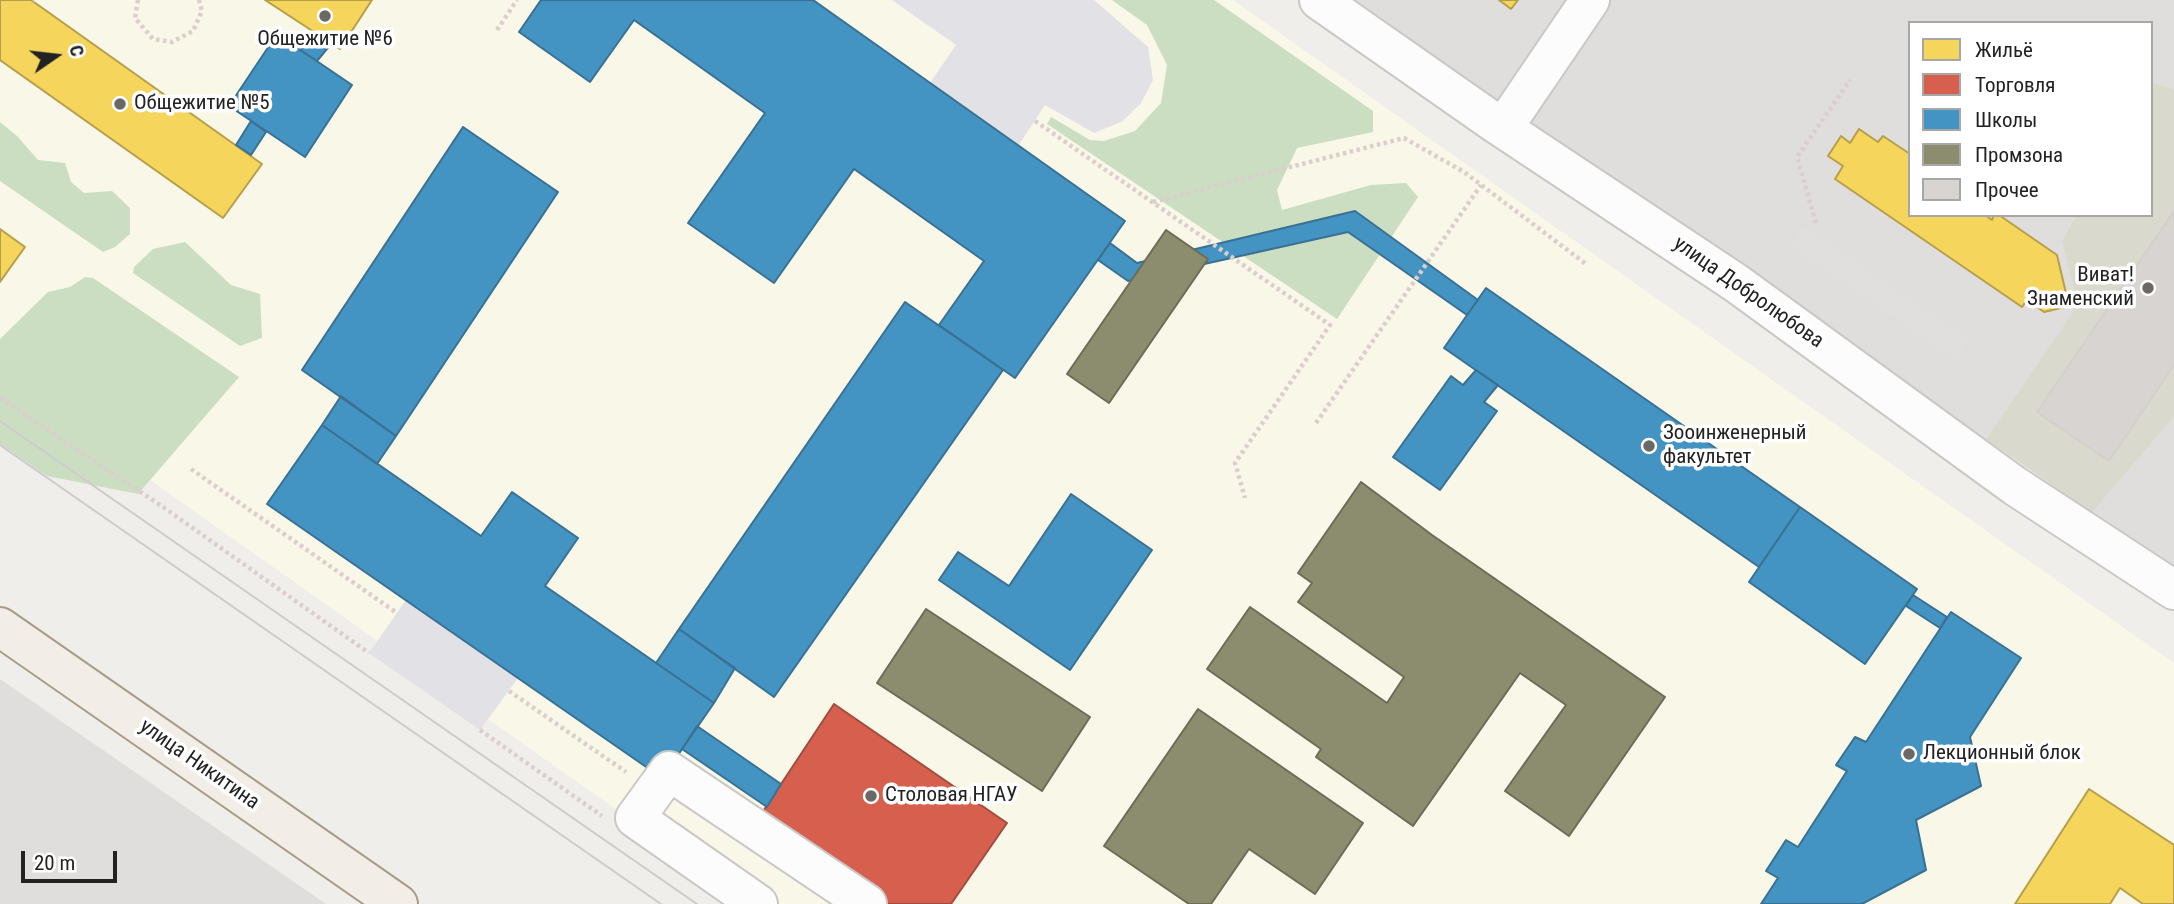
<!DOCTYPE html>
<html>
<head>
<meta charset="utf-8">
<style>
	body { margin:0 }
	#map { position:relative; width:2174px; height:904px; overflow:hidden; background:#f0eeeb; font-family:"Roboto Condensed",sans-serif }
	canvas { display:block }
	.legend { position:absolute; left:1908px; top:21px; width:245px; height:196px; box-sizing:border-box; background:#fff; border:2px solid #a7a7a7; margin:0; padding:9px 12px; list-style:none; font-size:21px; color:#222 }
	.legend li { display:flex; align-items:center; gap:14px; height:35px }
	.legend b { width:35px; border:2px solid #a7a7a7 }
	.north { position:absolute; left:21px; top:21px; width:70px; height:70px; -webkit-text-stroke:5px #fff; paint-order:stroke; rotate:76deg; font-size:19px; font-weight:700; line-height:28px; text-align:center; color:#222 }
	.north::after { content:''; display:block; margin:auto; width:24px; height:32px; background:#222; clip-path:polygon(50% 0,100% 100%,50% 72%,0 100%) }
	.scale { position:absolute; left:21px; top:851px; width:96px; height:32px; box-sizing:border-box; border:4px solid #222; border-top:0; padding-left:9px; font-size:21px; line-height:24px; white-space:nowrap; color:#222; -webkit-text-stroke:5px #fff; paint-order:stroke }
</style>
</head>
<body>
<div id="map">
<canvas width="2174" height="904"></canvas>
<ul class="legend">
<li><b style="height:19px;background:#f6d55c"></b>Жильё</li>
<li><b style="height:19px;background:#d6604d"></b>Торговля</li>
<li><b style="height:19px;background:#4393c3"></b>Школы</li>
<li><b style="height:19px;background:#8c8c6e"></b>Промзона</li>
<li><b style="height:19px;background:#d7d4d2"></b>Прочее</li>
</ul>
<div class="north">С</div>
<div class="scale">20 m</div>
</div>
<script>
const ctx = document.querySelector('canvas').getContext('2d');
ctx.lineJoin = 'round';
function fill(path, color) { ctx.fillStyle = color; ctx.fill(path, 'evenodd'); }
const shape = rows => new Path2D(rows.map(r => 'M' + r).join(''));
function stroke(path, color, width, dash) { ctx.strokeStyle = color; ctx.lineWidth = width; ctx.lineCap = dash ? 'butt' : 'round'; ctx.setLineDash(dash || []); ctx.stroke(path); }
function drawText(font, color, halo, rows, align = 'center') {
  ctx.font = font + ' "Roboto Condensed",sans-serif'; ctx.lineWidth = 7; ctx.setLineDash([]); ctx.textBaseline = 'middle'; ctx.strokeStyle = halo; ctx.fillStyle = color; for (const [text, x, y, turn = 0] of rows) {
    ctx.save(); ctx.translate(x, y); ctx.rotate((+turn || 0) * Math.PI / 180); ctx.textAlign = isNaN(turn) ? turn : align; if (halo) ctx.strokeText(text, 0, 0); ctx.fillText(text, 0, 0); ctx.restore();
  }
}
fill(shape([
	[1338,0,2174,0,2174,89,2151,82,2151,23,1910,23,1910,215,2076,215,2062,241,2079,305,1986,439,1528,122],
	[2174,417,2174,569,2092,513],
	[0,679,326,904,0,904]
]), '#dfdedc');
fill(shape([
	[0,0,1233,0,2174,663,2174,904,750,904,0,374]
]), '#f8f7e8');
fill(shape([
	[2151,82,2174,89,2174,417,2092,513,1986,439,2078,305,2062,241,2076,215,2151,215]
]), '#d9d9cd');
fill(shape([
	[1112,0,1214,0,1373,111,1373,132,1297,148,1277,190,1282,210,1371,185,1406,183,1418,197,1337,319,1047,124,1051,117,1090,140,1104,141,1135,131,1161,103,1167,65,1147,25],
	[0,122,17,136,38,160,65,163,71,182,84,193,112,191,130,208,130,234,115,247,103,252,0,181],
	[185,242,231,285,260,294,262,338,240,346,133,273,134,267,153,249],
	[85,277,93,278,239,377,138,494,47,476,0,444,0,339,48,292,70,287]
]), '#cbdec1');
fill(shape([
	[1803,226,1970,340,1956,360,1789,246]
]), '#e0dfde');
fill(shape([
	[892,0,1094,0,1148,47,1153,80,1141,103,1123,121,1094,133,1045,105,1018,146,930,83,956,45],
	[406,600,518,678,480,730,369,653]
]), '#e2e1e5');
const homes = shape([
	[0,0,31,0,262,164,223,218,0,60,0,0],
	[265,0,372,0,340,49,265,0],
	[1499,0,1518,0,1511,9,1499,0],
	[1859,129,1878,142,1883,136,1910,154,1910,215,1985,215,1992,220,1994,215,1999,215,2057,255,2069,306,2044,312,2027,300,2022,307,1835,179,1843,166,1828,156,1841,136,1850,143,1859,129],
	[0,229,25,247,0,282,0,229],
	[2089,789,2174,845,2174,904,2143,904,2120,888,2110,904,2015,904,2089,789]
]);
fill(homes, '#f6d55c');
stroke(homes, '#b69f4b', 2);
const shops = shape([
	[834,704,1007,823,951,904,873,904,754,825,834,704]
]);
fill(shops, '#d6604d');
stroke(shops, '#a04d40', 2);
const schools = shape([
	[541,0,813,0,1125,221,1015,378,939,325,984,261,854,169,774,283,688,223,765,113,634,20,590,82,519,32,541,0],
	[314,32,331,44,317,61,300,50,314,32],
	[277,34,352,85,305,157,229,106,277,34],
	[251,121,266,132,251,155,236,145,251,121],
	[463,127,558,192,396,436,302,370,463,127],
	[1355,211,1478,300,1467,315,1348,232,1128,281,1098,260,1110,243,1137,263,1355,211],
	[1486,288,1800,507,1759,567,1444,348,1486,288],
	[905,302,1003,370,774,697,679,629,905,302],
	[1476,370,1498,385,1484,402,1497,411,1440,490,1393,457,1451,376,1463,385,1476,370],
	[341,396,396,436,377,464,322,425,341,396],
	[322,425,481,536,512,492,578,538,545,586,714,703,662,778,267,504,322,425],
	[1071,494,1152,550,1070,670,939,580,958,552,1009,586,1071,494],
	[1800,507,1917,589,1865,664,1749,582,1800,507],
	[1913,595,1947,617,1940,628,1906,606,1913,595],
	[1951,612,2021,658,1970,737,1981,786,1916,820,1926,870,1862,904,1761,904,1778,878,1766,871,1786,840,1798,847,1847,771,1836,765,1855,737,1866,742,1951,612],
	[679,629,735,668,714,703,656,663,679,629],
	[697,726,781,784,767,807,682,749,697,726]
]);
fill(schools, '#4393c3');
stroke(schools, '#397193', 2);
const industry = shape([
	[1166,230,1208,259,1109,403,1067,374,1166,230],
	[1361,482,1432,535,1665,697,1569,836,1505,791,1566,705,1520,673,1413,826,1316,757,1321,749,1207,669,1250,607,1387,703,1404,677,1298,602,1312,583,1298,573,1361,482],
	[926,609,1090,717,1042,791,877,683,926,609],
	[1198,709,1363,823,1315,894,1249,849,1211,904,1189,904,1104,846,1198,709]
]);
fill(industry, '#8c8c6e');
stroke(industry, '#6c6c57', 2);
const building = shape([
	[2174,211,2174,365,2109,461,2037,412,2174,211]
]);
fill(building, '#d7d4d2');
stroke(building, '#d3d0cc', 2);
const minor = shape([
	[1319,0,1495,123,1736,283,2015,486,2174,590],
	[1503,128,1590,0],
	[758,904,635,818,669,771,867,904]
]);
const major = shape([
	[0,627,398,904]
]);
stroke(minor, '#c9c8c7', 42);
stroke(major, '#a79c86', 42);
stroke(shape([
	[138,0,135,18,153,39,172,42,193,31,202,11,199,0],
	[33,1,34,0],
	[497,30,517,0],
	[1035,121,1330,325,1235,463,1245,498],
	[1153,202,1404,138,1464,172,1586,264],
	[1816,223,1797,157,1850,80],
	[0,398,163,507,369,653],
	[1316,423,1481,185],
	[191,469,397,613],
	[509,691,626,772],
	[480,730,602,816]
]), '#dccecd', 4.5, [3.5, 3.5]);
stroke(minor, '#fdfcfc', 38);
stroke(major, '#f3ede7', 38);
stroke(shape([
	[0,421,697,904],
	[0,445,661,904]
]), '#ccc', 2);
for (const [x, y, r, color] of [
	[325,16,7,"#6a6968"],
	[120,104,7,"#6a6968"],
	[2148,288,7,"#6a6968"],
	[1649,446,7,"#6a6968"],
	[1909,754,7,"#6a6968"],
	[871,796,7,"#6a6968"]
]) { const dot = new Path2D(); dot.arc(x, y, r, 0, 2 * Math.PI); ctx.fillStyle = color; ctx.fill(dot); stroke(dot, '#fff', 2.5); }
drawText('21px', '#222', '#fff', [
	["Общежитие №6",325,40,"center"],
	["Общежитие №5",134,104],
	["Виват!",2134,276,"right"],
	["Знаменский",2134,300,"right"],
	["Зооинженерный",1663,434],
	["факультет",1663,458],
	["Лекционный блок",1923,754],
	["Столовая НГАУ",885,796]
], 'left');
drawText('21px', '#222', '#fff', [
	["улица Добролюбова",1748,293,35],
	["улица Никитина",199,765,35]
]);
</script>
</body>
</html>
